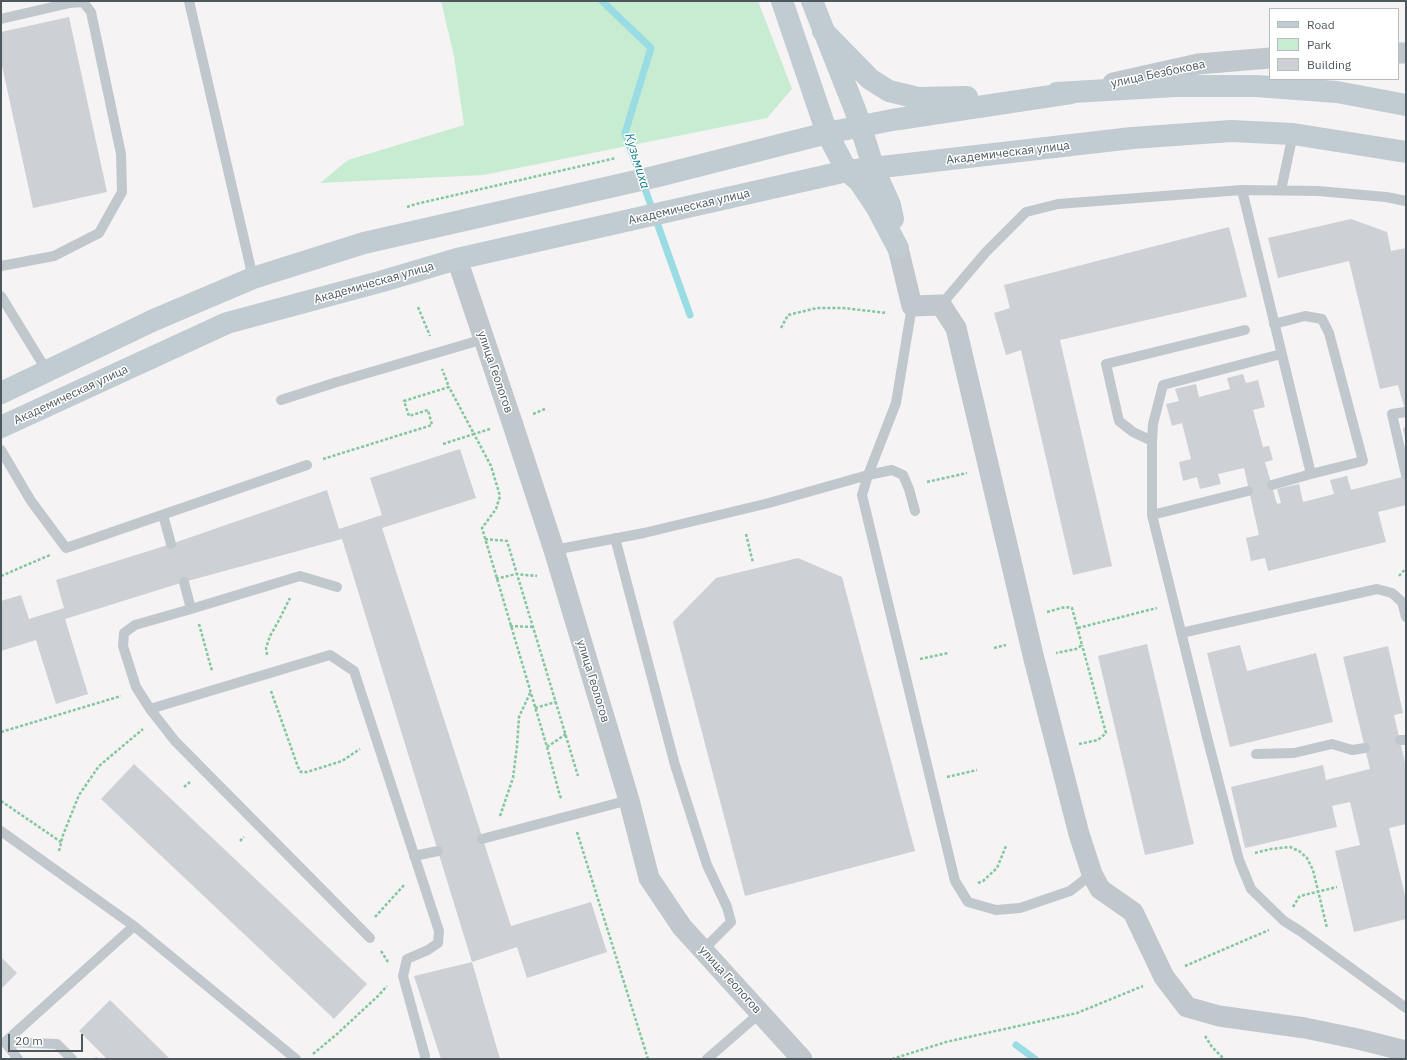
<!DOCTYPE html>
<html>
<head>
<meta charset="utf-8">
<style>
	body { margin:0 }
	#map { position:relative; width:1407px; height:1060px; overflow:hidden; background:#f5f3f3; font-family:"IBM Plex Sans",sans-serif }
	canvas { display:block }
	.frame { position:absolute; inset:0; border:2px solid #4c585e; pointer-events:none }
	.legend { position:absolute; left:1269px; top:8px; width:130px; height:72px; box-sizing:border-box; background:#fff; border:1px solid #b7bcbf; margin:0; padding:5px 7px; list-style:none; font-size:12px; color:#4c585e }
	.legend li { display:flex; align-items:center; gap:8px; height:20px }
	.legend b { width:20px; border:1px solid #b7bcbf }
	.scale { position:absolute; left:8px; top:1034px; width:75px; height:18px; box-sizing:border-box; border:2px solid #4c585e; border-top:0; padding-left:5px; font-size:12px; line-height:14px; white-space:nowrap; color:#4c585e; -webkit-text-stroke:3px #fff; paint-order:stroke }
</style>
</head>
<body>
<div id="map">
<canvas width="1407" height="1060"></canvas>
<div class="frame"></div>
<ul class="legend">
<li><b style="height:5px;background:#c1cbd2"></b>Road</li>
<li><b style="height:11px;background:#c7ecd2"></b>Park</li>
<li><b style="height:11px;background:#cdd0d4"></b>Building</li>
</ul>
<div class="scale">20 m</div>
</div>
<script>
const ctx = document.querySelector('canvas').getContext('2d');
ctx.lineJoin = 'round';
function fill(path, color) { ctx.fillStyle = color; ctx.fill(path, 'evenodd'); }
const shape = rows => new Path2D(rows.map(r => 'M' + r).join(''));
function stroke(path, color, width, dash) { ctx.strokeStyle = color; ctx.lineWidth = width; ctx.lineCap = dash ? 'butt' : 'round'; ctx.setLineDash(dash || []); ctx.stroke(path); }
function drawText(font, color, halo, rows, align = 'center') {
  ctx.font = font + ' "IBM Plex Sans",sans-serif'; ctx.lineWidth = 3; ctx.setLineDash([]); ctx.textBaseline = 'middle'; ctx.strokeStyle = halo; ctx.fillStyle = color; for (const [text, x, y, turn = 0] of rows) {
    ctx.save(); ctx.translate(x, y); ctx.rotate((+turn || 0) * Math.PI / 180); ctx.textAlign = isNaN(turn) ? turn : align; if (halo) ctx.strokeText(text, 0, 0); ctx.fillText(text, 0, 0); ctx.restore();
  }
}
fill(shape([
	[441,1,758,1,792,89,767,118,483,175,320,183,348,160,464,125,454,56]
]), '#c7ecd2');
stroke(shape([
	[602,1,651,48,625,133,690,315],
	[1016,1045,1035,1059]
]), '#99dce4', 7);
fill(shape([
	[69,17,107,192,33,208,1,61,1,32],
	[1351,219,1387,232,1391,251,1406,248,1406,414,1398,385,1380,389,1349,261,1278,278,1268,238],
	[1229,227,1247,297,1060,340,1112,566,1073,575,1021,350,1006,355,994,313,1010,308,1004,285],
	[1243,374,1246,383,1258,380,1265,407,1253,410,1263,447,1269,446,1273,460,1265,462,1277,504,1281,503,1277,489,1299,484,1303,502,1334,494,1330,480,1347,476,1351,490,1406,476,1406,505,1378,512,1386,542,1268,571,1265,558,1251,561,1246,538,1259,535,1244,468,1218,474,1221,484,1200,489,1197,477,1183,481,1179,462,1191,459,1182,423,1172,426,1166,404,1179,401,1175,389,1196,384,1199,397,1230,389,1227,378],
	[1406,427,1406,438,1405,438,1403,428],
	[460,449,476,498,382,528,511,926,591,902,607,952,527,978,517,947,472,962,500,1059,441,1059,414,976,472,962,342,539,184,582,65,619,88,694,56,704,36,640,1,651,1,601,21,595,29,619,64,608,56,580,171,544,327,490,339,529,382,515,370,478],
	[798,558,842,577,915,851,745,896,673,622,716,578],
	[1147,644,1194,844,1145,855,1098,656],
	[1240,645,1247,671,1316,653,1333,722,1230,747,1207,653],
	[1388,646,1403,713,1394,715,1406,767,1406,824,1389,828,1406,900,1406,919,1354,932,1335,851,1360,845,1350,802,1332,806,1337,827,1245,848,1231,787,1323,765,1326,780,1370,769,1343,657],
	[134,764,367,984,334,1019,101,799],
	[1,957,17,973,1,989],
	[110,1000,170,1059,107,1059,79,1031]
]), '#cdd0d4');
stroke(shape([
	[407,207,416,204,616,158],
	[418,307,430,336],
	[781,328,788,315,817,308,843,308,887,313],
	[533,414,545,409],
	[490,429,474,434,491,466,500,496,496,509,482,528,547,747,560,796,562,799],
	[443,444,474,434,449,387],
	[323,459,432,425,428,410,409,416,404,401,449,387,442,369],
	[927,482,967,473],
	[746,534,753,563],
	[485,539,507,541,578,776],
	[1,576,50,555],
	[1399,576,1406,568],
	[496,579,516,574,537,576],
	[1047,612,1065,607,1072,608,1082,645,1076,649,1056,653],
	[199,624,212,671],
	[510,626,533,627],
	[1078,628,1157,608],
	[994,648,1006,645],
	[267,655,266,648,270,636,278,622,290,598],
	[920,659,948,653],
	[271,691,298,767,301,772,307,772,342,761,360,749],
	[535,708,556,702],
	[1,732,121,696],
	[1079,744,1098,740,1106,733,1082,645],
	[547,747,566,734],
	[947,777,977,770],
	[184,787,190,782],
	[1,801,61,842],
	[500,816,513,778,517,746,519,717,530,693],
	[577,832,648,1059],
	[240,841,244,837],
	[59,851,63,835,79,795,99,766,143,729],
	[1255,853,1271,849,1290,847,1299,851,1307,858,1313,870,1327,928],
	[978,883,983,881,997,868,1006,846],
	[1293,907,1299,897,1304,895,1337,887],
	[375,917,405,884],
	[381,951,388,962],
	[1185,966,1269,930],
	[1205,1036,1212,1047,1224,1059],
	[313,1054,337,1034,378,996,387,986],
	[96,1059,97,1058],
	[892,1059,946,1042,1077,1013,1143,986]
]), '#82c79e', 2.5, [3, 2]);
stroke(shape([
	[189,1,253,278],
	[1,19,70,3,83,2,91,12,121,154,122,192,99,233,54,256,1,266],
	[1242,190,1311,474,1272,485],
	[1281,190,1293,134],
	[1,296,47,371],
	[941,305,986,252,1026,212,1058,204,1242,190,1318,191,1386,197,1406,201],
	[1274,324,1305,316,1322,319,1329,333,1363,461,1311,474],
	[281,400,337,382,484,339],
	[1405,412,1392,414,1406,475],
	[1152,441,1133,432,1119,421,1106,364,1245,330],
	[1,450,31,501,66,548,307,465],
	[1248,491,1152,515,1207,737,1239,860,1251,889,1284,921,1300,931,1406,1008],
	[915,511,909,489,903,475,892,470,868,475,862,495,955,881,968,902,996,910,1020,908,1070,891,1092,874],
	[163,515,171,544],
	[1152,515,1152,441,1153,424,1163,385,1281,354],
	[615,538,675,765,707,865,727,907,731,922,703,950],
	[554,550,644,533,769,503,868,475,896,403,912,306],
	[184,582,191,609,135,625,124,633,123,646,136,687,150,709,175,741,370,938],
	[191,609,300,576,337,587],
	[1181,633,1377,589,1392,593,1402,602,1406,617],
	[150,709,330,655,354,671,439,931,438,943,428,950,407,959,403,976,425,1056],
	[1400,740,1406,740],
	[1256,754,1294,753,1332,744,1352,750,1365,748],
	[1,831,134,926,296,1059],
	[482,839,629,800],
	[414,856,438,851],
	[5,1042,57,1044,72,1059],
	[18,1059,5,1042,134,926],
	[707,1059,760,1013]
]), '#c0c8cd', 10);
stroke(shape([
	[1398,53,1406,53],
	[1113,83,1198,64,1270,58],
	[898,248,912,306,941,305,956,328,1033,655,1079,834,1092,874,1100,889,1133,912,1164,977,1187,1007,1219,1016,1305,1028,1358,1039,1406,1051],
	[457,259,512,422,554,550,629,800,649,878,682,927,802,1059]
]), '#c0c8cd', 21);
stroke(shape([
	[782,1,827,133,847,171,859,181,877,208,898,248],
	[812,1,856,112,874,169,890,205,893,219],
	[823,31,870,79,889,91,918,98,967,97],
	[1057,93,1175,86,1256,86,1337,92,1406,105],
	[1,393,154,320,253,278,364,243,658,176,827,133,892,120,1071,93],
	[1,427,227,323,383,281,457,259,847,171,1132,138,1231,131,1293,134,1406,152]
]), '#c1cbd2', 22);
drawText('12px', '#4c585e', '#fff', [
	["улица Безбокова",1158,74,-12],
	["Академическая улица",1008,153,-7],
	["Академическая улица",689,207,-13],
	["Академическая улица",374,283,-16],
	["улица Геологов",495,372,71],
	["Академическая улица",71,395,-25],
	["улица Геологов",593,681,73],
	["улица Геологов",730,980,48]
]);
drawText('italic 13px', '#1a808b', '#fff', [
	["Кузьмиха",637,161,73]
]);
</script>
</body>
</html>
